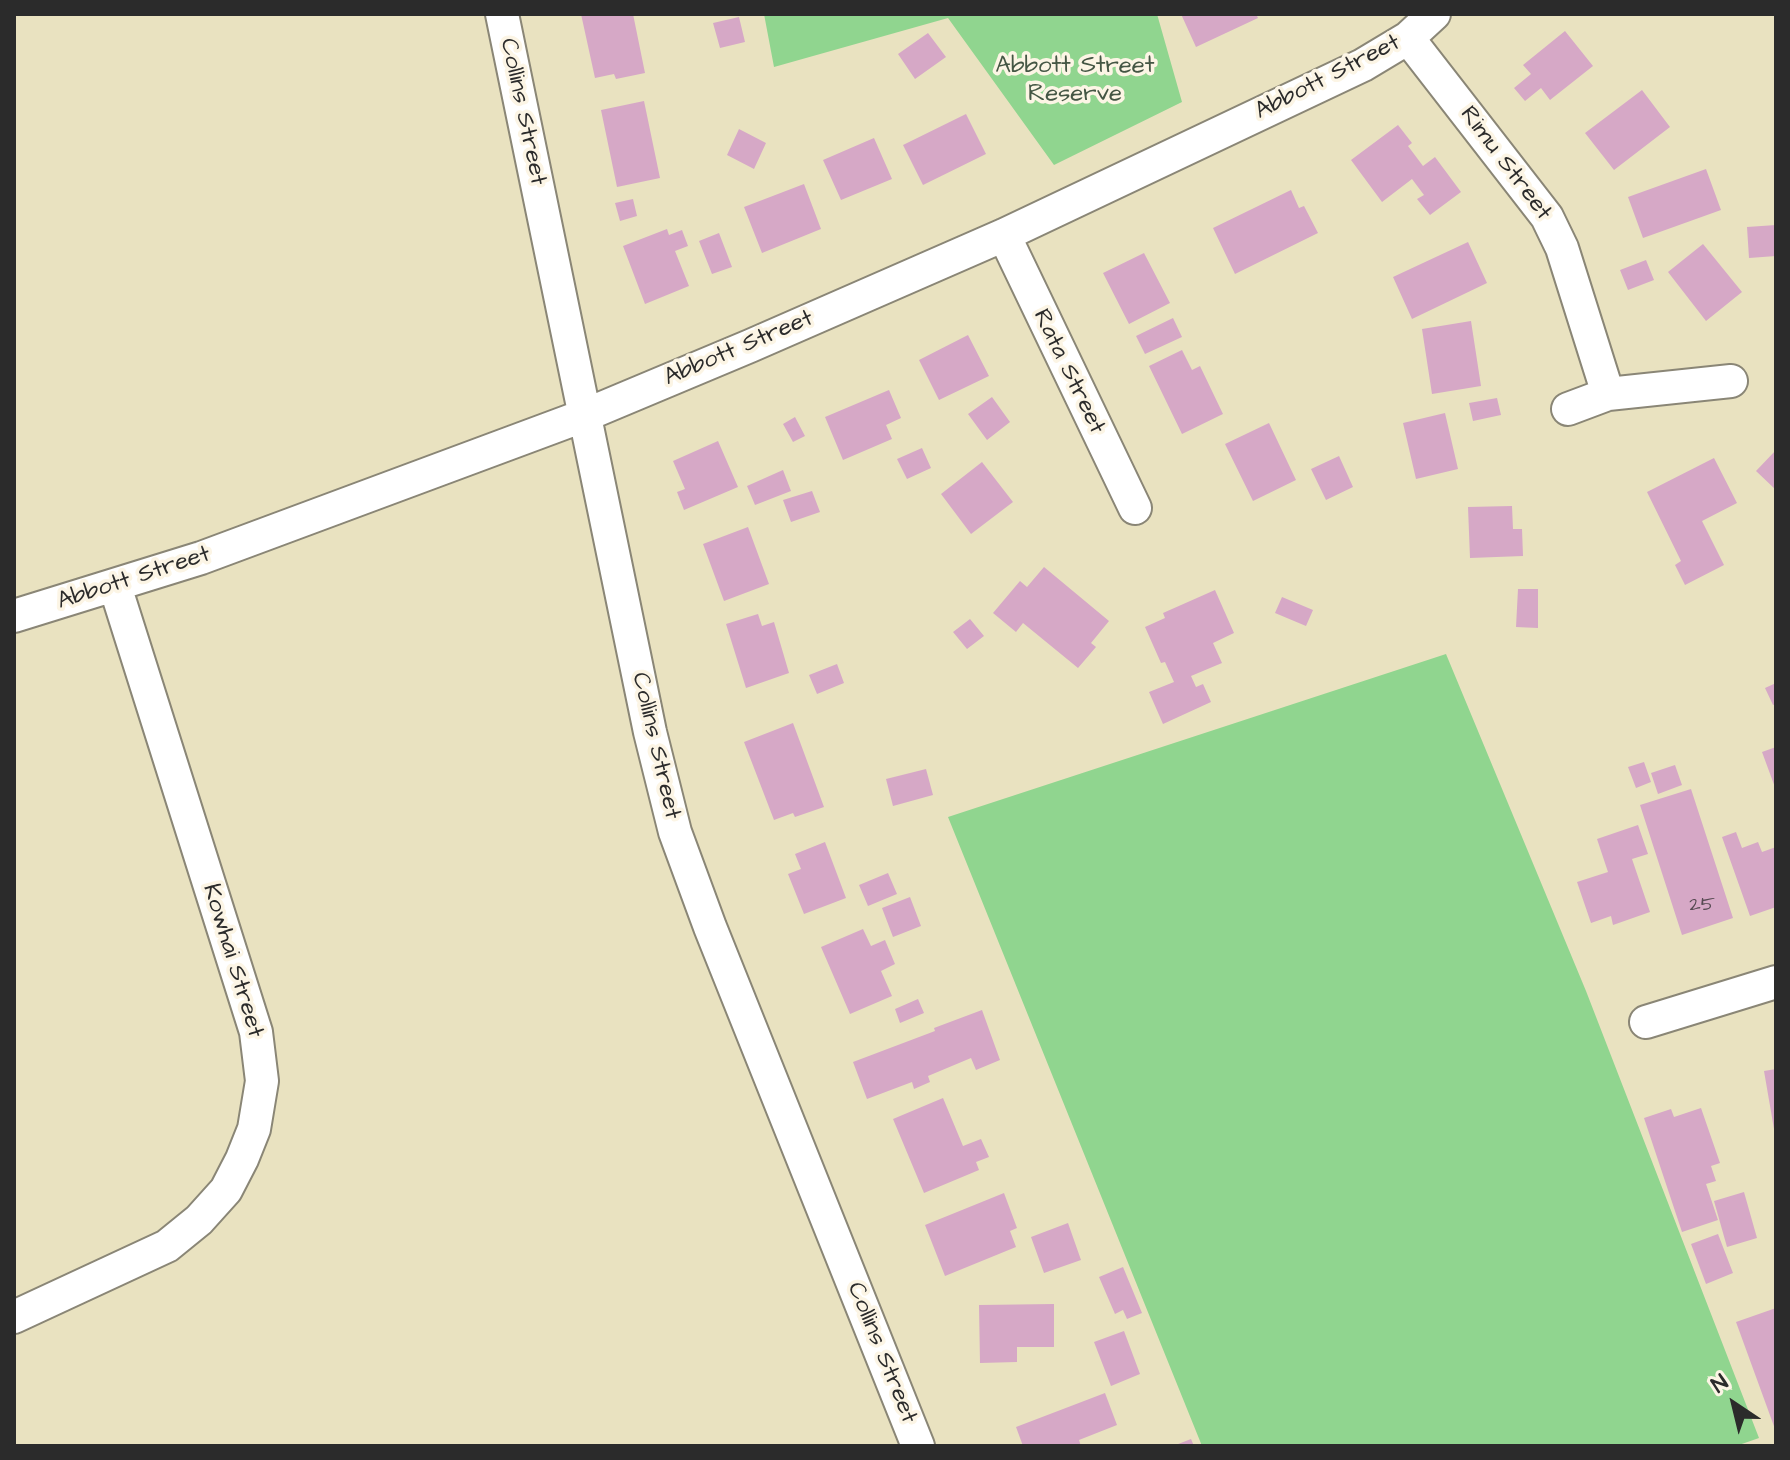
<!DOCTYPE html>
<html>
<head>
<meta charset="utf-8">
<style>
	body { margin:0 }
	#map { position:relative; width:1790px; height:1460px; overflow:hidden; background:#e9e2c0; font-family:"Architects Daughter",sans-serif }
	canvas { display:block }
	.frame { position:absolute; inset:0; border:16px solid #2b2b2b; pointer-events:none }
	.north { position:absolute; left:1694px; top:1364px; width:80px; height:80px; -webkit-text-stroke:6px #fcf5e5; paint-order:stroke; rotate:325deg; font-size:22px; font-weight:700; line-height:32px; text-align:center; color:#2b2b2b }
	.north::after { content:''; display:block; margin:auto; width:28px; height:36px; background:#2b2b2b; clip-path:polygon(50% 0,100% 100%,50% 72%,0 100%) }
</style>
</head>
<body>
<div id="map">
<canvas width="1790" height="1460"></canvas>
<div class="frame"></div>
<div class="north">N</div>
</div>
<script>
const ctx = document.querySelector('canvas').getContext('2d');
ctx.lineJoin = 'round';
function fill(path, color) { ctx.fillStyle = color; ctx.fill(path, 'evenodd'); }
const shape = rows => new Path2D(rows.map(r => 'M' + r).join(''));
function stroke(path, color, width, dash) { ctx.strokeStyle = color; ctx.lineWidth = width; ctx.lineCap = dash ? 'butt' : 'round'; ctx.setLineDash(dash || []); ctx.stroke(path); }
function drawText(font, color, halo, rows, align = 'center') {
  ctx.font = font + ' "Architects Daughter",sans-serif'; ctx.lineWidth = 7; ctx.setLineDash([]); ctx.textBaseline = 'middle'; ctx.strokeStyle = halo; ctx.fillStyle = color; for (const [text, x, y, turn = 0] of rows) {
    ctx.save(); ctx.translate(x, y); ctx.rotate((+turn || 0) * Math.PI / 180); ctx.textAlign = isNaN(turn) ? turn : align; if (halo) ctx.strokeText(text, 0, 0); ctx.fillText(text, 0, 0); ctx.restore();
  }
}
fill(shape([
	[764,14,1157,14,1182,102,1054,165,948,18,774,67],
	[1446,654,1586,991,1759,1438,1736,1446,1202,1446,948,817]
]), '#90d58f');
fill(shape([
	[581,14,633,14,645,73,616,79,614,74,595,78],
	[1181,14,1256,14,1258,18,1196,47],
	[739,17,745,42,720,48,713,23],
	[1565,31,1593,66,1550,100,1541,88,1525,101,1514,88,1531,74,1523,65],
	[928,33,946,57,915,79,898,54],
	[1642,90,1670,127,1614,170,1585,133],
	[644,101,660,178,617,187,601,110],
	[966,114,986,154,923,185,903,145],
	[1398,125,1412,143,1408,146,1423,166,1435,157,1461,192,1430,215,1417,199,1424,195,1412,179,1382,202,1351,160],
	[739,129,766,143,754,169,727,155],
	[874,138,892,179,841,200,823,160],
	[1706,169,1721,210,1643,238,1628,197],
	[804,184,821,229,762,253,744,207],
	[1291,190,1299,208,1304,206,1318,233,1235,274,1213,228],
	[633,199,637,216,620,221,615,203],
	[1776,225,1776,256,1749,258,1747,227],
	[667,229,669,235,682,230,688,246,675,251,689,286,645,304,623,246],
	[719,233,732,267,712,274,699,241],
	[1468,242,1487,283,1412,319,1393,277],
	[1703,244,1742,292,1706,321,1668,272],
	[1144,253,1170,303,1129,324,1103,273],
	[1646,260,1654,280,1628,290,1620,270],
	[1173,318,1182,337,1145,354,1136,336],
	[1471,321,1481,386,1432,394,1422,329],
	[968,335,989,376,939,400,919,360],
	[1182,350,1192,370,1200,366,1223,414,1182,434,1149,366],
	[889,390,901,418,886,425,892,439,843,460,825,417],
	[992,397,1010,422,987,440,968,414],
	[1497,398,1501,415,1473,421,1469,403],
	[1445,413,1458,469,1416,479,1403,423],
	[795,417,805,436,793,442,783,424],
	[1269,423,1296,480,1253,501,1225,444],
	[718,441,738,487,684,510,677,492,685,489,673,461],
	[922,448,931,468,907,479,897,459],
	[1776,450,1776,490,1756,471],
	[1339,456,1353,487,1326,500,1311,469],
	[1714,458,1737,503,1702,521,1724,565,1685,585,1675,565,1681,561,1647,492],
	[982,462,1013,502,971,534,941,494],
	[783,470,791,491,755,505,747,486],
	[812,491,820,512,791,522,783,500],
	[1512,506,1513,529,1522,529,1523,556,1470,558,1468,507],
	[748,527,769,584,724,601,703,544],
	[1044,567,1109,621,1091,643,1096,647,1078,668,1023,623,1016,632,993,613,1020,581,1027,587],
	[1518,589,1538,589,1538,628,1516,627],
	[1215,590,1234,633,1213,643,1222,663,1191,676,1196,687,1203,684,1211,702,1163,724,1149,692,1174,682,1165,662,1161,663,1145,627,1165,618,1163,613],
	[1282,597,1313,610,1306,626,1275,613],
	[758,614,762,626,774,622,789,673,746,688,726,624],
	[970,619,984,636,967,649,953,632],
	[837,664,844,683,817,694,809,675],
	[1776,683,1776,704,1773,705,1765,688],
	[793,723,824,807,795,817,793,813,774,820,744,742],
	[1776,747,1776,790,1762,752],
	[1644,762,1651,782,1636,788,1628,767],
	[1675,765,1682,785,1658,794,1651,773],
	[926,769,933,795,893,806,886,779],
	[1691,789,1733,918,1682,935,1640,805],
	[1638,825,1648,854,1632,859,1650,912,1613,925,1611,916,1591,923,1577,882,1608,872,1597,839],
	[1736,832,1742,848,1758,842,1762,852,1776,847,1776,907,1750,916,1722,837],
	[825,842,846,898,804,914,788,874,801,869,795,854],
	[888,873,897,894,868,906,859,885],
	[910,897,921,926,893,937,882,908],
	[863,929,871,946,885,940,895,964,881,971,892,996,850,1014,821,947],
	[918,999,924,1013,900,1023,895,1009],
	[982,1010,1000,1060,976,1070,971,1058,928,1076,930,1082,914,1089,912,1082,867,1099,853,1062,935,1031,934,1028],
	[1776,1069,1776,1129,1774,1129,1764,1071],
	[943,1098,963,1146,981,1139,989,1157,976,1162,979,1170,924,1193,893,1119],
	[1701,1108,1720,1163,1711,1166,1716,1181,1706,1184,1718,1220,1682,1232,1644,1118,1671,1109,1674,1117],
	[1744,1192,1757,1238,1727,1247,1714,1201],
	[1004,1193,1017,1228,1010,1231,1016,1247,945,1276,925,1225],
	[1068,1223,1081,1260,1044,1273,1031,1237],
	[1718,1234,1733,1273,1706,1284,1691,1244],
	[1123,1267,1142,1313,1127,1319,1123,1310,1115,1314,1099,1277],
	[1054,1304,1054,1347,1017,1347,1017,1362,980,1363,979,1305],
	[1776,1308,1776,1429,1775,1429,1736,1322],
	[1124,1331,1140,1374,1111,1386,1094,1342],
	[1105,1393,1117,1425,1079,1440,1081,1446,1023,1446,1016,1427],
	[1191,1439,1194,1446,1173,1446]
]), '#d6a8c6');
const street = shape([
	[502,14,650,732,675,832,710,927,918,1446],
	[1408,38,1547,217,1562,248,1608,394],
	[1004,235,1135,508],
	[1568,409,1608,394,1731,381],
	[14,616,201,558,583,416,750,346,1004,235,1363,65,1408,38,1434,14],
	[1646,1022,1776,982],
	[14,1317,167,1246,199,1220,226,1190,242,1159,254,1129,262,1081,256,1032,115,586]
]);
stroke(street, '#8a8676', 36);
stroke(street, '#fff', 32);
drawText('20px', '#564a52', null, [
	["25",1702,906]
]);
drawText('24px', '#445644', '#fcf5e5', [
	["Abbott Street",1075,67],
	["Reserve",1075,95]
]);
drawText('24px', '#2b2b2b', '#fcf5e5', [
	["Abbott Street",1328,78,-27],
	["Collins Street",522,112,78],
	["Rimu Street",1505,164,53],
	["Abbott Street",739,349,-23],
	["Rata Street",1068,372,64],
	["Abbott Street",134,579,-18],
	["Collins Street",655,746,77],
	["Kowhai Street",232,961,73],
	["Collins Street",881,1353,68]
]);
</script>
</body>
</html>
